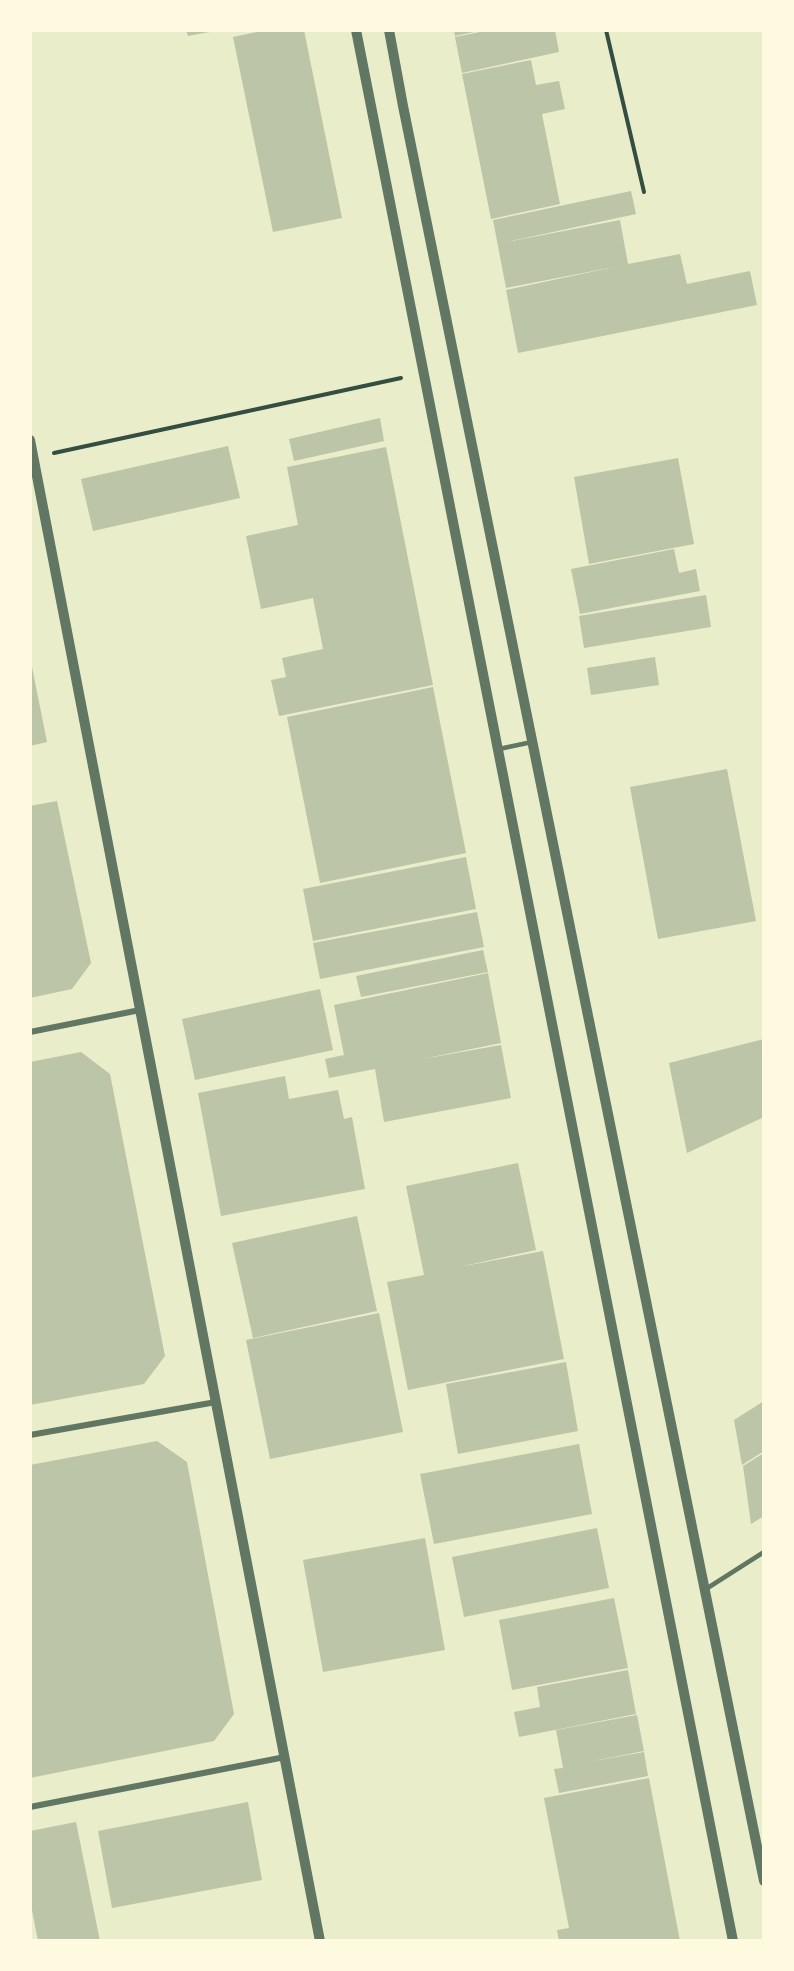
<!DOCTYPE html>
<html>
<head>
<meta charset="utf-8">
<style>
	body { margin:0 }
	#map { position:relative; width:794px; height:1971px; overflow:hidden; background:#e9edc9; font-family:Lato,sans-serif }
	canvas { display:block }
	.frame { position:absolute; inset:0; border:32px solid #fefae0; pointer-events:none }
</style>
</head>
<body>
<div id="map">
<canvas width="794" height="1971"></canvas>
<div class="frame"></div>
</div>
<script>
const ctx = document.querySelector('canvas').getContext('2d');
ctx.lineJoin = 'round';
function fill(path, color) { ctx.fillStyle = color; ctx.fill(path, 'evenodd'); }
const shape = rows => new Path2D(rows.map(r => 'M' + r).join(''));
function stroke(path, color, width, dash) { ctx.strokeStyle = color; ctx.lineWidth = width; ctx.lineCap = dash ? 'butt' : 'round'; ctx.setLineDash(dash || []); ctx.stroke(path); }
fill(shape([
	[186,30,214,30,215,31,188,36],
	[266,30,304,30,342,218,273,232,233,37],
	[454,30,478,30,479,31,455,36],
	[490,30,555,30,559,52,462,73,455,37],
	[531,60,536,85,559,81,565,109,542,114,560,204,491,219,462,74],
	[631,191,636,214,502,243,620,220,628,264,680,254,687,284,750,271,757,305,518,353,506,290,619,266,506,288,493,220],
	[380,418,384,441,294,461,289,439],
	[228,446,240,498,93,531,81,479],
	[386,447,433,685,279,716,271,680,286,677,282,658,323,649,313,598,261,609,246,536,298,525,287,467],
	[678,458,694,544,589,564,574,477],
	[674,549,679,573,696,569,700,591,580,614,571,569],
	[706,595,711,627,584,648,579,616],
	[655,657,659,685,591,695,587,668],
	[31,662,47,742,30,746,30,663],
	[433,687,466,853,320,883,287,717],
	[727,769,756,921,658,939,630,787],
	[57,801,91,963,72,989,30,998,30,806],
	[466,857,476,909,313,941,303,889],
	[477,912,484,947,320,979,313,943],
	[483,950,488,972,361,997,356,976],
	[488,973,501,1043,422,1059,501,1045,511,1098,384,1122,375,1069,329,1078,325,1059,344,1055,334,1005],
	[320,989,333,1050,195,1080,182,1019],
	[764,1039,764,1117,687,1153,669,1063],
	[81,1052,110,1074,165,1356,144,1384,30,1405,30,1062],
	[285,1076,289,1099,338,1090,344,1119,352,1117,365,1189,221,1216,198,1093],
	[518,1163,536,1250,459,1267,543,1251,564,1359,408,1390,387,1282,424,1275,406,1186],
	[357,1216,377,1311,253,1338,232,1243],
	[379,1313,403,1432,270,1459,246,1340],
	[566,1362,578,1431,458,1454,446,1384],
	[764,1401,764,1451,742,1465,734,1420],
	[157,1441,187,1462,234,1714,214,1741,30,1778,30,1465],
	[579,1444,592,1514,434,1544,420,1474],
	[764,1453,764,1516,751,1524,743,1466],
	[597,1528,609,1588,464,1617,452,1557],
	[425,1538,445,1650,323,1672,303,1560],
	[614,1598,628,1668,512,1690,499,1620],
	[628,1670,636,1714,519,1737,514,1712,540,1707,537,1687],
	[637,1715,644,1751,588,1762,644,1752,648,1776,559,1793,554,1769,563,1768,556,1730],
	[649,1778,680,1941,559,1941,557,1930,569,1928,544,1798],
	[248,1802,262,1880,112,1908,98,1831],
	[76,1822,100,1941,38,1941,30,1900,30,1831]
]), '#bcc5a7');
stroke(shape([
	[606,30,644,192],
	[54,453,401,378]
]), '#344e41', 4);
stroke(shape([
	[499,749,532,742],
	[706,1589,764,1552]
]), '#617663', 4.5);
stroke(shape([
	[30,1032,140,1010],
	[30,1435,216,1402],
	[30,1807,285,1757]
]), '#617663', 6);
stroke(shape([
	[356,30,733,1941],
	[389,30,403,106,764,1881],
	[30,440,320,1941]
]), '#617663', 10);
</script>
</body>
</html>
